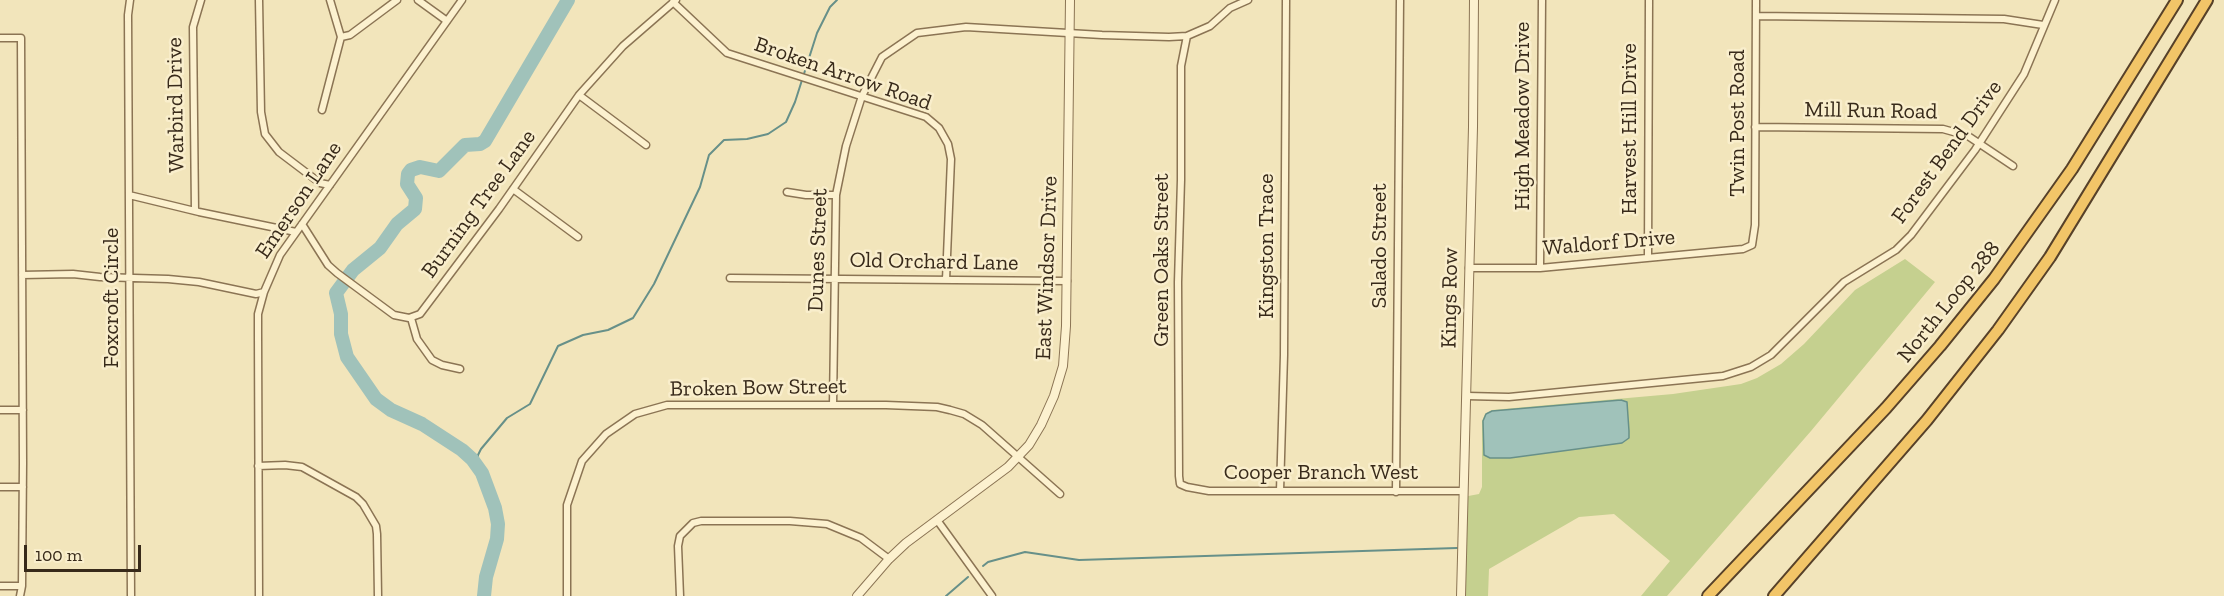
<!DOCTYPE html>
<html>
<head>
<meta charset="utf-8">
<style>
	body { margin:0 }
	#map { position:relative; width:2224px; height:596px; overflow:hidden; background:#f2e5bb; font-family:"Zilla Slab",serif }
	canvas { display:block }
	.scale { position:absolute; left:24px; top:545px; width:117px; height:27px; box-sizing:border-box; border:3px solid #382a1a; border-top:0; padding-left:8px; font-size:18px; line-height:21px; white-space:nowrap; color:#382a1a; -webkit-text-stroke:4px #f9eecc; paint-order:stroke }
</style>
</head>
<body>
<div id="map">
<canvas width="2224" height="596"></canvas>
<div class="scale">100 m</div>
</div>
<script>
const ctx = document.querySelector('canvas').getContext('2d');
ctx.lineJoin = 'round';
function fill(path, color) { ctx.fillStyle = color; ctx.fill(path, 'evenodd'); }
const shape = rows => new Path2D(rows.map(r => 'M' + r).join(''));
function stroke(path, color, width, dash) { ctx.strokeStyle = color; ctx.lineWidth = width; ctx.lineCap = dash ? 'butt' : 'round'; ctx.setLineDash(dash || []); ctx.stroke(path); }
function drawText(font, color, halo, rows, align = 'center') {
  ctx.font = font + ' "Zilla Slab",serif'; ctx.lineWidth = 5; ctx.setLineDash([]); ctx.textBaseline = 'middle'; ctx.strokeStyle = halo; ctx.fillStyle = color; for (const [text, x, y, turn = 0] of rows) {
    ctx.save(); ctx.translate(x, y); ctx.rotate((+turn || 0) * Math.PI / 180); ctx.textAlign = isNaN(turn) ? turn : align; if (halo) ctx.strokeText(text, 0, 0); ctx.fillText(text, 0, 0); ctx.restore();
  }
}
fill(shape([
	[1905,259,1935,282,1811,431,1667,596,1641,596,1670,561,1614,514,1579,517,1489,569,1488,596,1461,596,1463,497,1479,494,1482,487,1482,421,1485,414,1492,410,1673,394,1741,384,1757,378,1781,364,1804,344,1855,290]
]), '#c5d08f');
const water = shape([
	[1621,400,1627,402,1629,431,1629,438,1622,443,1510,458,1490,458,1484,455,1483,421,1486,414,1492,411,1621,400]
]);
fill(water, '#a0c2ba');
stroke(water, '#679089', 1.5);
stroke(shape([
	[478,466,478,455,481,449,507,418,530,404,558,346,583,335,608,330,633,318,654,284,700,187,709,155,724,140,747,139,768,134,786,122,795,102,817,33,830,7,837,0],
	[983,566,988,562,1025,552,1079,560,1457,548],
	[946,596,968,577]
]), '#679089', 2);
stroke(shape([
	[484,596,486,577,497,539,498,524,495,508,482,473,472,459,462,450,422,424,391,410,376,399,347,357,341,334,341,314,336,293,353,270,380,248,397,224,415,209,416,198,407,184,408,174,411,170,420,167,439,171,465,145,480,144,485,141,568,0]
]), '#a0c2ba', 14);
const minor = shape([
	[130,0,128,15,131,596],
	[259,0,261,112,265,134,279,152,320,183,330,185],
	[418,0,447,21],
	[673,2,727,53,926,117,939,128,948,144,951,159,946,280],
	[1756,16,2004,19,2043,25],
	[1187,36,1181,66,1181,180,1178,282,1179,476,1180,484,1187,487,1209,491,1463,491],
	[341,37,350,35,397,0],
	[0,38,21,38,23,463,22,586,20,596],
	[579,95,646,145],
	[322,110,341,37,330,0],
	[1755,127,1943,129,1968,136,2013,166],
	[513,189,578,237],
	[787,192,806,195,836,195],
	[129,195,199,212,296,232],
	[195,211,193,27,201,0],
	[302,224,328,265,337,273,394,315,409,318,420,314,499,209,579,95,623,46,676,0],
	[1648,258,1649,0],
	[1469,268,1540,268,1743,249,1752,245,1755,225,1756,0],
	[1540,268,1542,0],
	[22,275,73,274,100,277,168,279,199,282,256,294,264,292],
	[730,278,1067,281],
	[411,318,417,339,432,360,442,365,460,369],
	[1467,396,1509,397,1723,376,1751,367,1771,355,1844,282,1896,250,1911,235,1975,150,2024,74,2055,0],
	[833,405,836,195,846,146,862,96,882,57,917,33,966,27,1102,35,1169,37,1187,36,1210,26,1230,8,1248,0],
	[0,410,23,410],
	[258,466,285,465,302,467,356,497,363,504,376,526,377,534,378,596],
	[0,487,23,487],
	[1280,491,1284,355,1286,0],
	[1396,492,1400,0],
	[937,520,992,596],
	[0,586,22,586],
	[259,596,258,334,258,314,264,292,280,255,462,0],
	[567,596,567,505,582,461,606,434,635,414,667,405,886,405,937,407,950,410,964,414,982,425,1060,494],
	[680,596,678,546,680,536,693,523,701,521,790,521,827,524,861,538,889,559]
]);
const tertiary = shape([
	[857,596,889,559,906,543,1008,467,1029,445,1041,425,1054,396,1063,366,1066,326,1070,0],
	[1461,596,1473,127,1474,0]
]);
const trunk = shape([
	[1708,596,1886,408,1940,346,1994,279,2072,169,2177,0],
	[1774,596,1927,420,1998,330,2050,257,2207,0]
]);
stroke(minor, '#8b7454', 9);
stroke(tertiary, '#8b7454', 10);
stroke(trunk, '#574129', 14);
stroke(minor, '#fcf1cf', 6);
stroke(tertiary, '#fcf1cf', 8);
stroke(trunk, '#f2c568', 10);
drawText('22px', '#382a1a', '#f9eecc', [
	["Broken Arrow Road",843,74,19],
	["Warbird Drive",176,105,-91],
	["Mill Run Road",1871,111,1],
	["High Meadow Drive",1523,116,-90],
	["Twin Post Road",1738,123,-90],
	["Harvest Hill Drive",1630,129,-90],
	["Forest Bend Drive",1947,152,-54],
	["Emerson Lane",299,200,-56],
	["Burning Tree Lane",479,204,-54],
	["Waldorf Drive",1609,243,-5],
	["Kingston Trace",1267,246,-90],
	["Salado Street",1380,246,-90],
	["Dunes Street",818,250,-88],
	["Green Oaks Street",1162,260,-90],
	["Old Orchard Lane",934,262,1],
	["East Windsor Drive",1047,268,-88],
	["Foxcroft Circle",112,298,-90],
	["Kings Row",1450,298,-89],
	["North Loop 288",1949,302,-51],
	["Broken Bow Street",758,388,-1],
	["Cooper Branch West",1321,473]
]);
</script>
</body>
</html>
